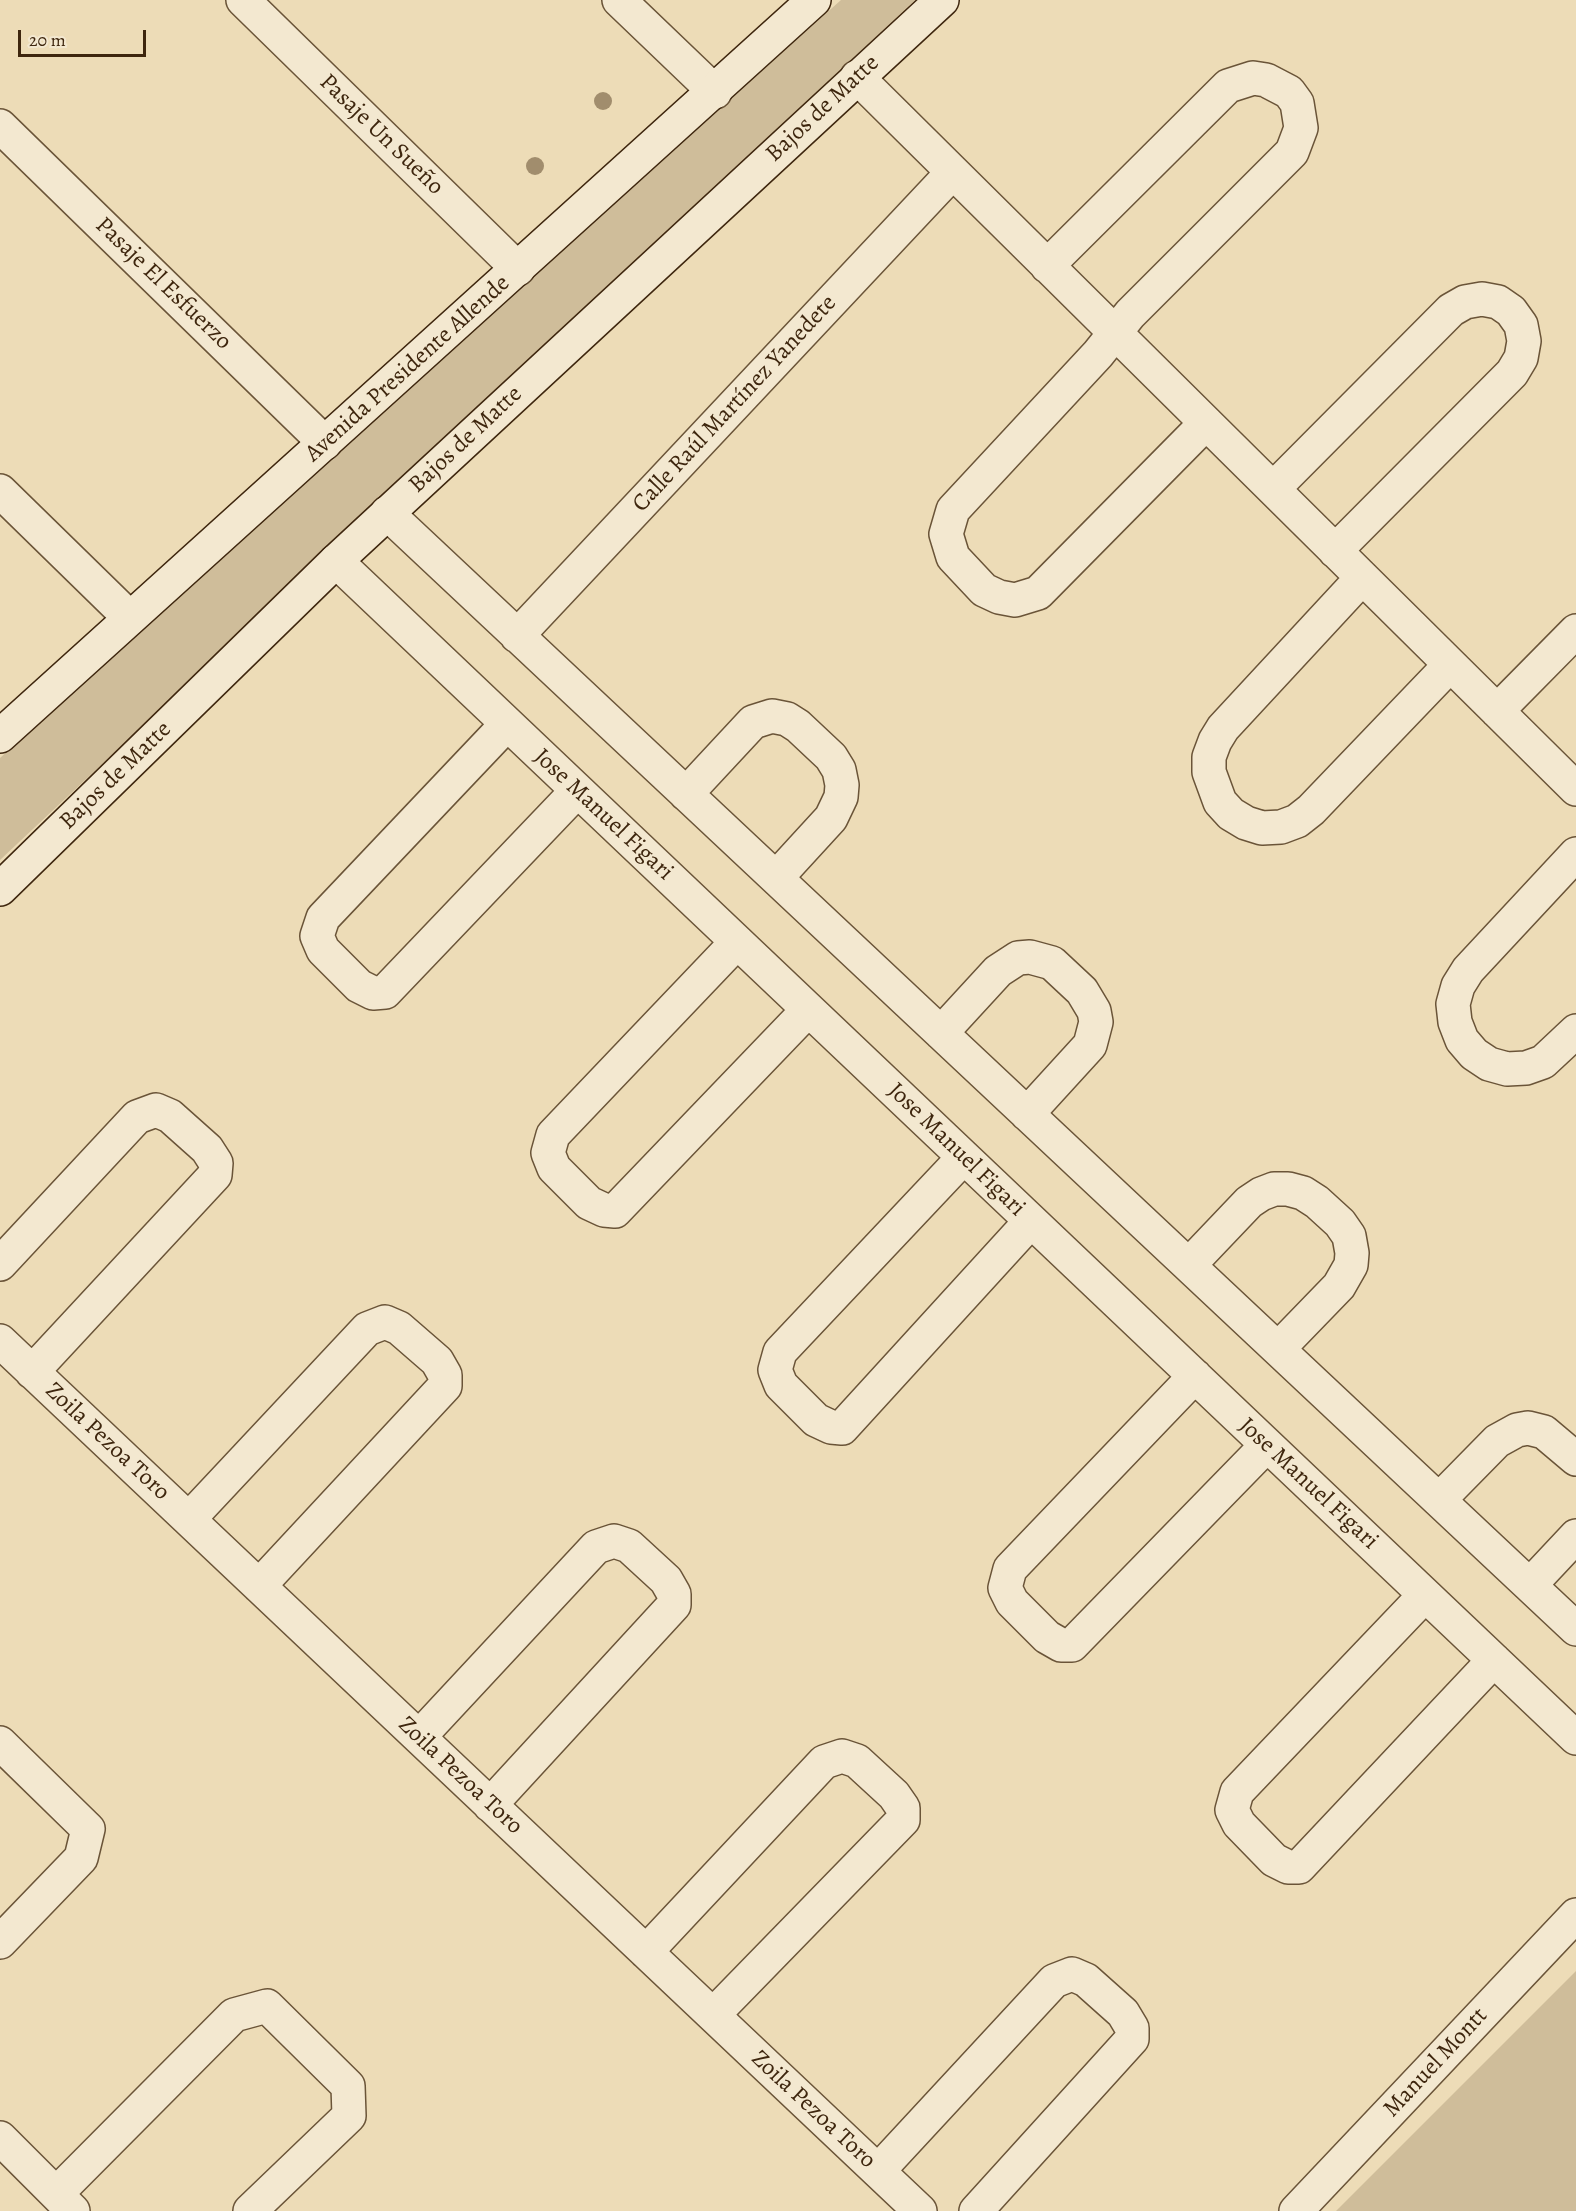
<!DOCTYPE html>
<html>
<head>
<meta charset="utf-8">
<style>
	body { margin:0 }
	#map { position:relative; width:1576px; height:2211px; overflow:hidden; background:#eddcb7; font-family:Alegreya,serif }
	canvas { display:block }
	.scale { position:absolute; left:18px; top:30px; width:128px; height:27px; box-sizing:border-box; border:3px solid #3e260e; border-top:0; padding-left:8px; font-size:18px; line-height:21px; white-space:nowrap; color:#3e260e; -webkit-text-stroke:4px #f3e8d0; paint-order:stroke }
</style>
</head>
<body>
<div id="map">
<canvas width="1576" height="2211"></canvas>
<div class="scale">20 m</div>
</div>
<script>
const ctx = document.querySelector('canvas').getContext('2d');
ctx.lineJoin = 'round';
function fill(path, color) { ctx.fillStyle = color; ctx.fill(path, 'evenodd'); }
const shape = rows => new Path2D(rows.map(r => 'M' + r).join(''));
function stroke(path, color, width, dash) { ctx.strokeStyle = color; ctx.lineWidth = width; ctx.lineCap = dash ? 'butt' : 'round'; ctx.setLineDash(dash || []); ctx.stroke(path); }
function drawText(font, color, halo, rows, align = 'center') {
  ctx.font = font + ' Alegreya,serif'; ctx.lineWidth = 5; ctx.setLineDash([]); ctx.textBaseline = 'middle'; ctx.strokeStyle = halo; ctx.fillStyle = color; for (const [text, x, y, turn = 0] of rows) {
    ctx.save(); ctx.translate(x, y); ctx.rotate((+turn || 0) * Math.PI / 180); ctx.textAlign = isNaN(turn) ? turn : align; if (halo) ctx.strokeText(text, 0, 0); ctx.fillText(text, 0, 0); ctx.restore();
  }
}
fill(shape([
	[841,0,915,0,0,860,0,758,392,401],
	[1576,1971,1576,2211,1336,2211]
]), '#cfbd9a');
const street = shape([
	[243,0,518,269],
	[619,0,715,92],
	[857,77,1576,789],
	[0,126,325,443],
	[1047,266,1228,86,1253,78,1266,80,1289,92,1297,103,1301,128,1292,152,1130,314,1098,354,953,510,946,534,953,557,984,590,999,597,1015,600,1038,593,1206,423],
	[1273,489,1451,310,1465,302,1482,299,1498,302,1511,311,1521,325,1524,341,1521,358,1512,373,1335,551],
	[0,491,130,618],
	[387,513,1576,1629],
	[336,561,1576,1738],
	[1362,578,1223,728,1215,741,1209,757,1209,772,1220,802,1231,814,1246,823,1262,828,1281,827,1297,821,1311,810,1450,665],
	[517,636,953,172],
	[1497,711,1576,631],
	[507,724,323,918,317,936,323,950,359,986,373,993,385,992,577,791],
	[686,794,753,722,772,716,787,719,798,726,831,757,839,770,842,785,841,797,831,818,776,878],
	[1576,854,1468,970,1458,986,1453,1004,1455,1022,1462,1040,1474,1054,1489,1064,1507,1069,1526,1068,1543,1062,1576,1031],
	[737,942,553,1135,548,1153,554,1168,589,1203,604,1210,615,1211,808,1010],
	[941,1033,998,971,1018,958,1030,957,1052,963,1082,991,1094,1011,1096,1022,1090,1045,1027,1114],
	[964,1157,780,1352,775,1370,781,1385,816,1420,831,1427,842,1428,1031,1221],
	[0,1264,137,1117,156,1110,170,1116,207,1149,216,1163,215,1175,32,1372],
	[1189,1265,1249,1202,1261,1194,1274,1189,1288,1189,1303,1193,1317,1202,1340,1223,1349,1236,1352,1253,1351,1265,1339,1286,1278,1349],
	[0,1341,920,2211],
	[1195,1376,1010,1569,1005,1588,1012,1602,1047,1637,1061,1645,1072,1645,1267,1445],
	[1439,1500,1497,1441,1517,1430,1528,1428,1544,1432,1576,1459],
	[189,1519,367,1329,385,1322,399,1328,437,1361,445,1375,445,1386,259,1586],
	[1530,1585,1576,1536],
	[1425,1595,1237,1792,1232,1810,1239,1824,1274,1860,1288,1867,1299,1867,1494,1660],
	[419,1737,596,1547,614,1541,629,1546,666,1580,674,1594,674,1605,490,1805],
	[0,1743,88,1829,81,1858,0,1942],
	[646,1952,824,1762,842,1756,857,1761,894,1795,903,1808,903,1820,713,2015],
	[0,2138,73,2211],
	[878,2171,1054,1981,1072,1974,1086,1980,1123,2013,1132,2028,1132,2039,976,2211],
	[56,2194,234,2015,267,2006,348,2086,349,2116,250,2211],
	[1296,2211,1576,1915]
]);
const secondary = shape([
	[0,736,814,0],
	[0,889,336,561,942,0]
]);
stroke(street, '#6a5438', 36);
stroke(secondary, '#3e260e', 36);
stroke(street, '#f3e8d0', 33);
stroke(secondary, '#f3e8d0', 33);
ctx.fillStyle = '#a18d6d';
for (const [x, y] of [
	[603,101],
	[535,166]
]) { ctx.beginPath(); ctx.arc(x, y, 9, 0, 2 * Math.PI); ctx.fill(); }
drawText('24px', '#3e260e', '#f3e8d0', [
	["Bajos de Matte",823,109,-43],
	["Pasaje Un Sueño",381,135,44],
	["Pasaje El Esfuerzo",163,284,44],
	["Avenida Presidente Allende",408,369,-42],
	["Calle Raúl Martínez Yanedete",735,404,-47],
	["Bajos de Matte",466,440,-43],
	["Bajos de Matte",116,776,-44],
	["Jose Manuel Figari",603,815,43],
	["Jose Manuel Figari",956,1150,44],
	["Zoila Pezoa Toro",107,1442,43],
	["Jose Manuel Figari",1308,1484,43],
	["Zoila Pezoa Toro",460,1776,43],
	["Manuel Montt",1436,2063,-47],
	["Zoila Pezoa Toro",813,2110,43]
]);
</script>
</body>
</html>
